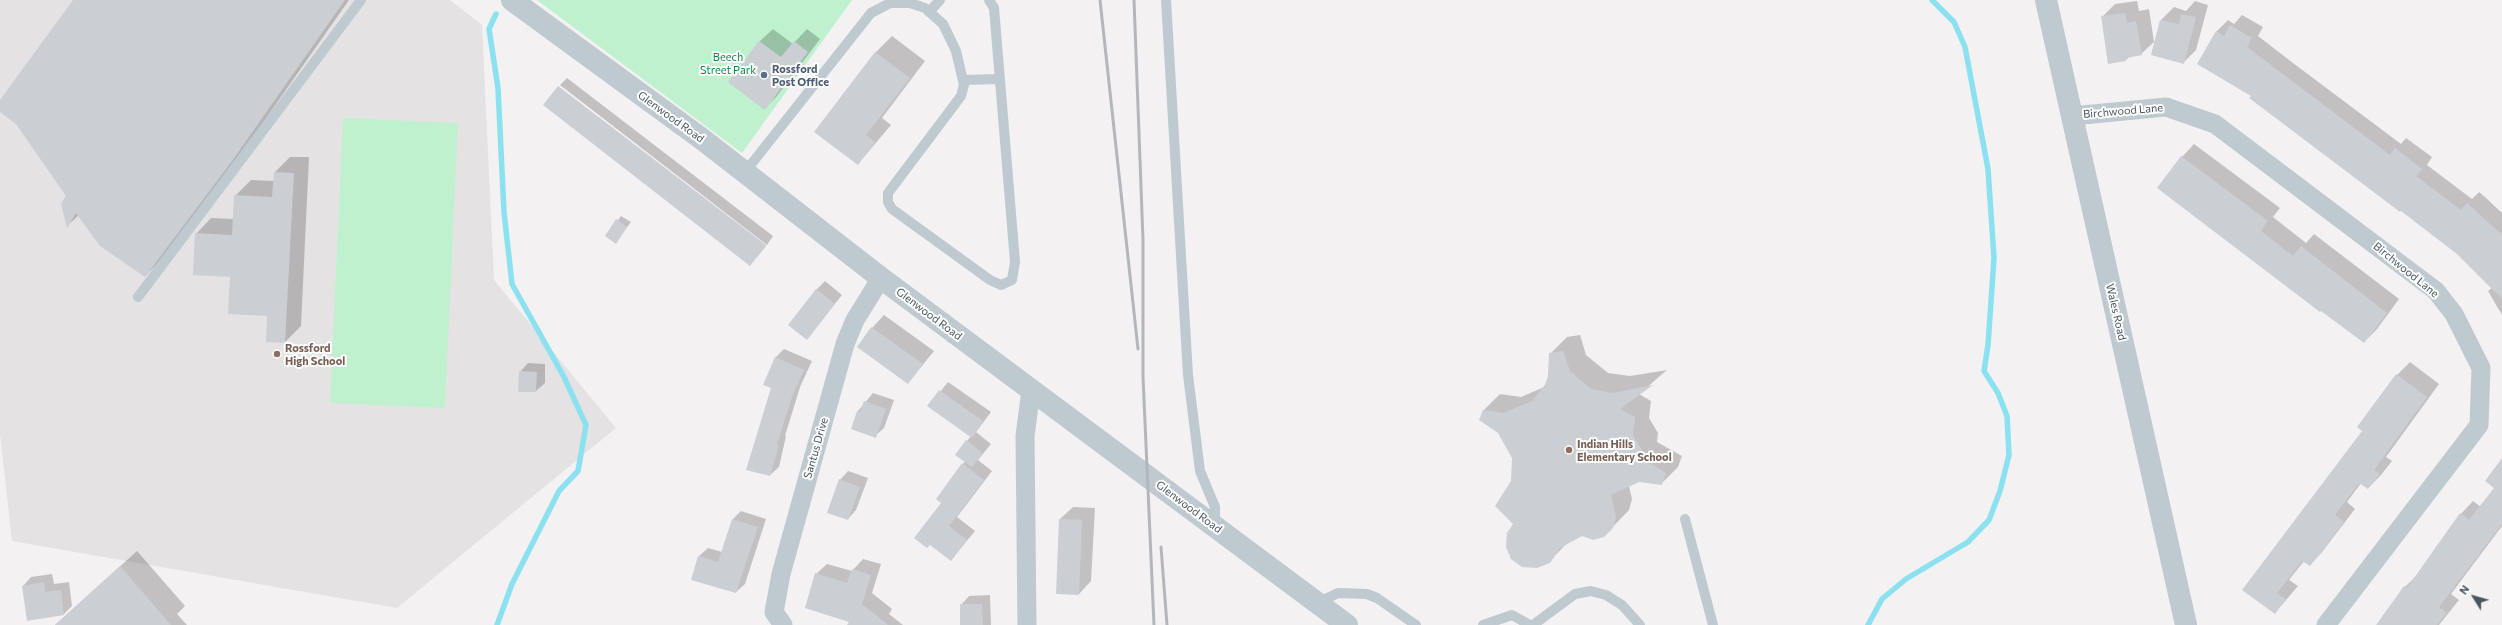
<!DOCTYPE html>
<html>
<head>
<meta charset="utf-8">
<style>
	body { margin:0 }
	#map { position:relative; width:2502px; height:625px; overflow:hidden; background:#f3f1f1; font-family:Commissioner,sans-serif }
	canvas { display:block }
	.north { position:absolute; left:2454px; top:577px; width:40px; height:40px; -webkit-text-stroke:3px #fff; paint-order:stroke; rotate:307deg; font-size:11px; font-weight:700; line-height:16px; text-align:center; color:#48565f }
	.north::after { content:''; display:block; margin:auto; width:14px; height:18px; background:#48565f; clip-path:polygon(50% 0,100% 100%,50% 72%,0 100%) }
</style>
</head>
<body>
<div id="map">
<canvas width="2502" height="625"></canvas>
<div class="north">N</div>
</div>
<script>
const ctx = document.querySelector('canvas').getContext('2d');
ctx.lineJoin = 'round';
function fill(path, color) { ctx.fillStyle = color; ctx.fill(path, 'evenodd'); }
const shape = rows => new Path2D(rows.map(r => 'M' + r).join(''));
function stroke(path, color, width, dash) { ctx.strokeStyle = color; ctx.lineWidth = width; ctx.lineCap = dash ? 'butt' : 'round'; ctx.setLineDash(dash || []); ctx.stroke(path); }
function drawText(font, color, halo, rows, align = 'center') {
  ctx.font = font + ' Commissioner,sans-serif'; ctx.lineWidth = 4; ctx.setLineDash([]); ctx.textBaseline = 'middle'; ctx.strokeStyle = halo; ctx.fillStyle = color; for (const [text, x, y, turn = 0] of rows) {
    ctx.save(); ctx.translate(x, y); ctx.rotate((+turn || 0) * Math.PI / 180); ctx.textAlign = isNaN(turn) ? turn : align; if (halo) ctx.strokeText(text, 0, 0); ctx.fillText(text, 0, 0); ctx.restore();
  }
}
fill(shape([
	[0,0,450,0,482,25,494,280,616,428,397,608,12,541,0,434]
]), '#e4e2e3');
fill(shape([
	[537,0,852,0,742,153],
	[343,118,458,123,445,408,330,403]
]), '#bff1cf');
fill(shape([
	[74,0,349,0,253,137,161,260,145,276,79,215,67,226,67,196,17,123,0,111,0,102],
	[2137,1,2139,11,2149,9,2154,42,2141,54,2130,56,2126,60,2102,17,2115,4],
	[2195,1,2208,5,2196,50,2184,62,2161,20,2174,7,2186,11],
	[2242,15,2263,27,2258,36,2293,63,2401,144,2406,138,2432,157,2427,165,2472,199,2479,192,2486,198,2502,213,2502,258,2457,253,2252,96,2198,63,2217,31,2228,20,2234,24],
	[773,29,793,44,807,29,820,39,777,96,764,109,729,82,760,41],
	[892,36,925,61,882,118,891,125,858,164,815,132,876,52],
	[567,78,773,236,767,245,560,85],
	[558,87,766,246,758,256,750,264],
	[2194,144,2280,208,2273,217,2306,243,2314,234,2399,299,2377,329,2364,342,2182,157],
	[290,157,309,157,301,326,285,342,267,341,268,315,231,276,196,234,211,218,234,219,235,196,251,180,274,181,275,172],
	[621,216,631,222,619,238,606,236],
	[2502,280,2502,315,2488,291],
	[825,281,842,295,807,338,816,290],
	[884,315,934,351,908,383,872,328],
	[1580,335,1586,355,1608,373,1630,376,1667,370,1639,394,1651,401,1649,418,1658,433,1657,442,1682,456,1678,467,1661,484,1639,481,1629,486,1632,499,1629,510,1604,536,1582,535,1567,543,1549,562,1514,524,1512,481,1514,458,1484,410,1500,394,1521,397,1544,387,1549,377,1550,354,1567,337],
	[784,349,812,361,800,387,785,436,786,436,779,467,770,475,772,388,775,358],
	[2410,362,2439,384,2386,457,2392,461,2381,475,2368,488,2361,483,2347,502,2355,509,2322,552,2310,565,2304,561,2289,580,2298,586,2275,613,2244,590,2364,431,2397,375],
	[528,363,545,364,545,383,536,391,519,391,520,372],
	[948,382,991,412,976,432,991,444,978,460,992,471,957,517,975,531,951,560,943,503,965,461,956,455,971,436,929,406],
	[873,393,894,400,884,428,875,436,858,411],
	[2502,461,2502,526,2451,594,2459,600,2439,625,2377,625,2405,587,2418,574,2461,514,2473,501,2481,507,2495,488],
	[848,471,868,478,856,510,848,519,840,480],
	[1073,507,1095,508,1091,581,1079,594,1060,519],
	[741,511,766,519,745,584,736,592,699,556,708,548,722,552,733,519],
	[137,551,185,606,177,614,187,625,55,625],
	[863,559,881,564,872,593,892,609,889,614,903,625,848,625,851,621,816,574,827,564,852,571],
	[52,574,54,584,69,582,72,606,64,614,23,586,31,577],
	[990,595,991,625,961,625,961,605,969,596]
]), '#0003');
stroke(shape([
	[496,14,489,29,498,88,504,212,512,284,564,377,586,425,578,471,559,491,512,584,497,625],
	[1868,625,1882,599,1906,579,1968,542,1989,520,2000,491,2009,455,2007,416,1998,393,1984,371,1988,345,1994,258,1988,169,1965,47,1954,22,1932,0]
]), '#8be1ef', 5.5);
fill(shape([
	[73,0,345,0,232,161,145,277,100,246,76,213,67,228,61,204,66,196,16,124,0,112,0,100],
	[2125,13,2127,23,2136,21,2142,55,2126,58,2126,61,2108,64,2101,16],
	[2181,14,2196,17,2184,64,2151,55,2160,20,2179,24],
	[2230,25,2252,38,2247,47,2390,155,2395,148,2422,169,2416,176,2461,210,2467,203,2502,235,2502,299,2457,254,2401,211,2400,212,2277,119,2249,98,2251,96,2197,64,2216,31,2224,36],
	[759,41,781,57,794,41,808,52,765,110,728,82],
	[875,52,910,78,866,135,875,142,858,165,814,132],
	[558,86,766,245,750,266,543,105],
	[2181,156,2268,221,2261,231,2293,256,2301,246,2387,313,2364,343,2321,311,2320,312,2157,188],
	[274,172,294,173,285,343,266,342,267,316,228,314,230,277,193,275,195,233,232,235,234,195,272,197],
	[616,219,627,227,616,244,605,236],
	[816,289,835,304,807,340,788,325],
	[871,327,923,364,908,384,857,347],
	[1563,351,1570,371,1591,389,1613,393,1653,385,1620,409,1635,417,1633,435,1642,450,1641,458,1666,473,1662,485,1639,482,1611,495,1616,517,1613,528,1604,537,1593,540,1582,536,1560,548,1550,563,1537,568,1522,567,1511,559,1506,547,1507,533,1513,524,1495,506,1511,481,1512,458,1498,433,1479,420,1483,410,1504,413,1532,401,1545,385,1548,376,1549,353],
	[775,357,804,370,792,397,777,444,779,445,770,476,746,470,771,388,763,385],
	[519,371,537,372,536,392,518,392],
	[2396,374,2427,397,2374,470,2380,474,2368,489,2359,483,2335,515,2344,522,2333,537,2310,566,2302,561,2277,593,2286,599,2275,614,2242,590,2362,431,2357,427],
	[939,390,983,421,972,438,927,406],
	[864,401,886,409,876,438,851,429,857,411,860,412],
	[966,440,983,453,972,467,955,455],
	[2502,458,2502,524,2439,607,2447,613,2437,625,2376,625,2404,586,2407,588,2460,513,2469,520,2494,488,2485,481],
	[962,463,984,480,949,526,967,540,951,561,930,545,927,548,914,538,941,503,936,499],
	[839,479,860,487,848,520,827,513],
	[732,519,758,527,736,593,691,580,698,556,718,562],
	[1059,519,1082,520,1079,595,1056,594],
	[120,566,171,625,55,625],
	[852,569,871,575,862,604,888,625,847,625,849,622,805,608,815,573,847,583],
	[44,582,45,592,61,590,64,615,27,621,22,586],
	[960,604,982,604,983,625,960,625]
]), '#cbced3');
stroke(shape([
	[1166,0,1188,375,1200,471,1215,507,1215,525],
	[929,12,940,0],
	[963,80,1000,79],
	[745,172,871,13,890,3,910,3,925,8,943,24,956,51,964,85,961,96,888,193,888,202,892,209,990,280,1001,285,1012,280,1015,262,994,8,989,0],
	[138,297,361,0],
	[1685,519,1713,625],
	[1317,603,1338,593,1367,594,1377,598,1416,625],
	[1483,625,1512,615,1530,625],
	[1533,625,1575,594,1591,591,1606,595,1622,605,1640,625]
]), '#bec9d0', 10);
stroke(shape([
	[2072,116,2166,107,2215,124,2436,291,2454,314,2481,368,2479,425,2326,625],
	[783,625,774,612,781,574,845,344,855,320,881,278],
	[1027,625,1025,436,1031,390]
]), '#bec9d0', 19);
stroke(shape([
	[512,0,702,139,881,278,1347,625],
	[2046,0,2186,625]
]), '#bec9d0', 22);
stroke(shape([
	[1100,0,1138,349],
	[1134,0,1143,240,1143,377,1154,625],
	[1161,547,1167,625]
]), '#b3b7bb', 3);
for (const [x, y, r, color] of [
	[764,75,4,"#5c6f8a"],
	[277,354,4,"#8d6e63"],
	[1569,450,4,"#8d6e63"]
]) { const dot = new Path2D(); dot.arc(x, y, r, 0, 2 * Math.PI); ctx.fillStyle = color; ctx.fill(dot); stroke(dot, '#fff', 1.5); }
drawText('11px', '#148545', '#fff', [
	["Beech",728,57],
	["Street Park",728,70]
]);
drawText('bold 11px', '#4e5e75', '#fff', [
	["Rossford",772,69],
	["Post Office",772,82]
], 'left');
drawText('11px', '#48565f', '#fff', [
	["Birchwood Lane",2123,111,-5],
	["Glenwood Road",671,117,36],
	["Birchwood Lane",2406,270,39],
	["Wales Road",2116,312,77],
	["Glenwood Road",929,314,37],
	["Santus Drive",816,448,-74],
	["Glenwood Road",1189,507,37]
]);
drawText('bold 11px', '#785e54', '#fff', [
	["Rossford",285,348],
	["High School",285,361],
	["Indian Hills",1577,444],
	["Elementary School",1577,457]
], 'left');
</script>
</body>
</html>
